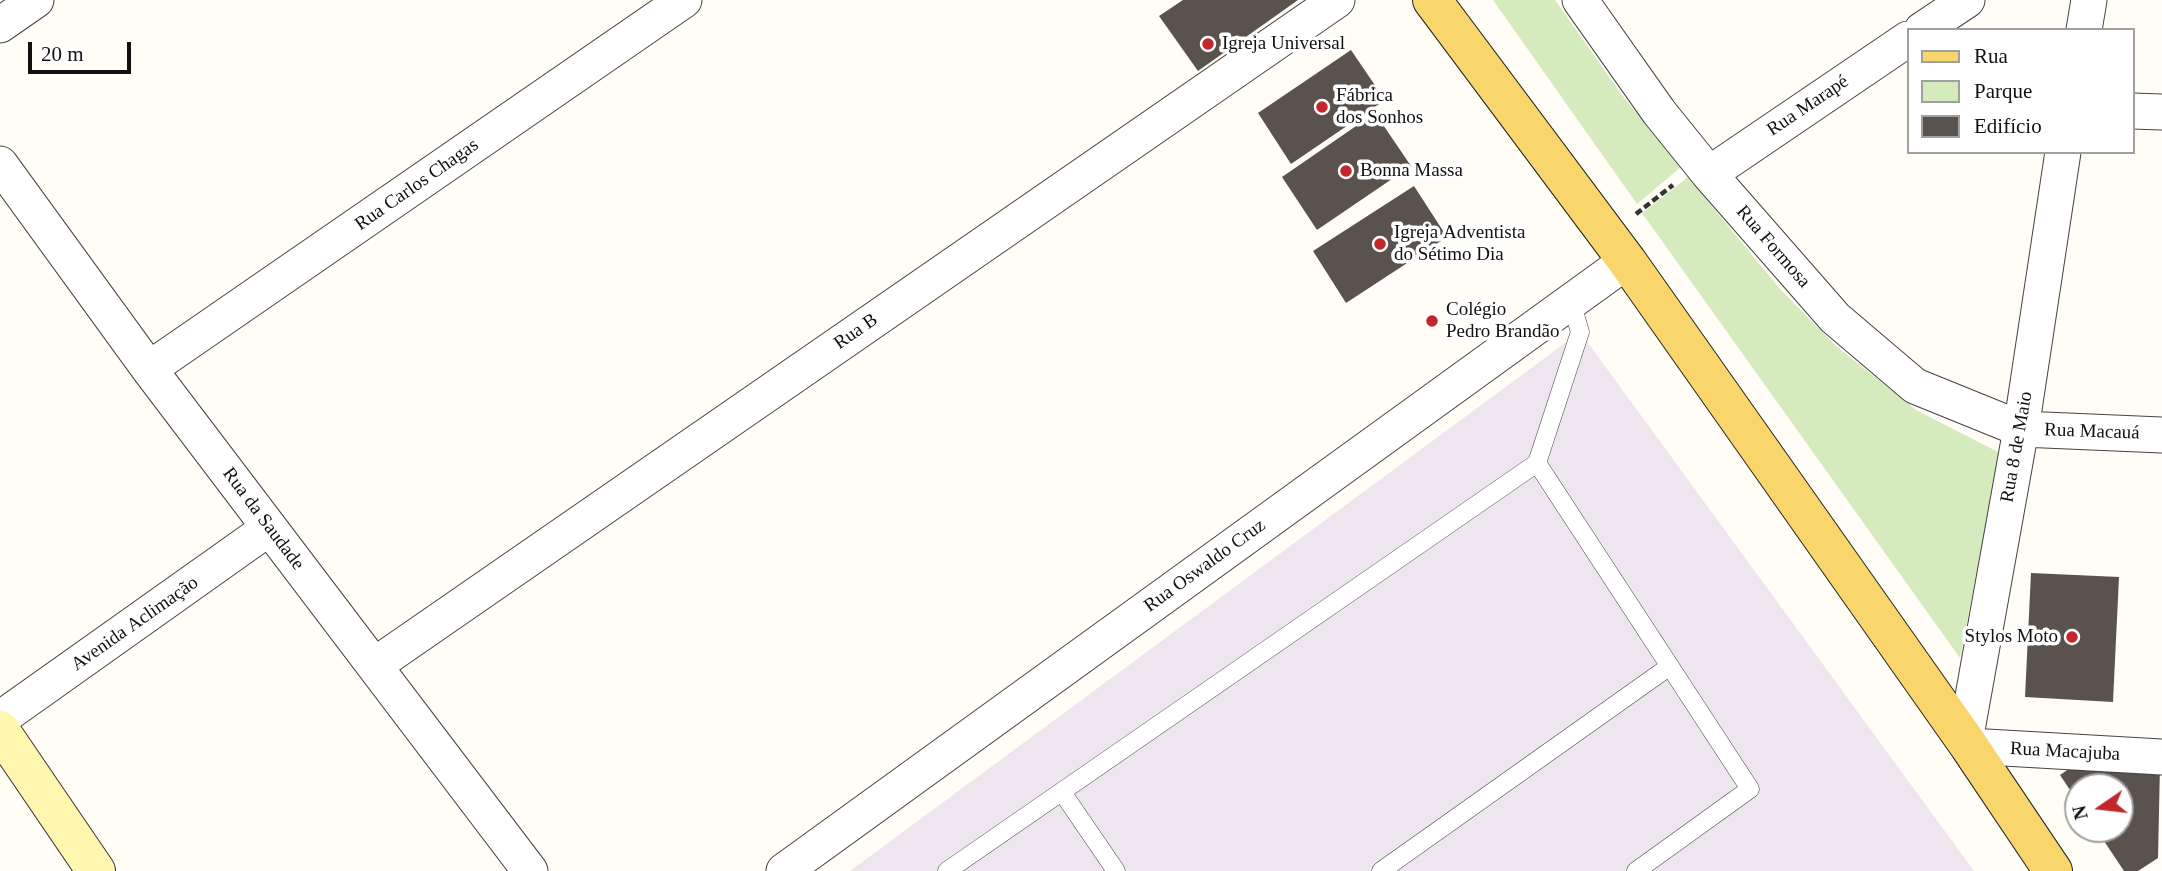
<!DOCTYPE html>
<html>
<head>
<meta charset="utf-8">
<style>
	body { margin:0 }
	#map { position:relative; width:2162px; height:871px; overflow:hidden; background:#fffdf5; font-family:Georgia,serif }
	canvas { display:block }
	.legend { position:absolute; left:1907px; top:28px; width:228px; height:126px; box-sizing:border-box; background:#fff; border:2px solid #a0a0a0; margin:0; padding:9px 12px; list-style:none; font-size:21px; color:#111 }
	.legend li { display:flex; align-items:center; gap:14px; height:35px }
	.legend b { width:35px; border:2px solid #a0a0a0 }
	.north { position:absolute; left:2064px; top:773px; width:70px; height:70px; box-sizing:border-box; background:#fff; border:2px solid #a0a0a0; border-radius:50%; rotate:256deg; font-size:19px; font-weight:700; line-height:28px; text-align:center; color:#111 }
	.north::after { content:''; display:block; margin:auto; width:24px; height:32px; background:#c4262e; clip-path:polygon(50% 0,100% 100%,50% 72%,0 100%) }
	.scale { position:absolute; left:28px; top:42px; width:103px; height:32px; box-sizing:border-box; border:4px solid #111; border-top:0; padding-left:9px; font-size:21px; line-height:24px; white-space:nowrap; color:#111; -webkit-text-stroke:5px #fff; paint-order:stroke }
</style>
</head>
<body>
<div id="map">
<canvas width="2162" height="871"></canvas>
<ul class="legend">
<li><b style="height:9px;background:#f9d66b"></b>Rua</li>
<li><b style="height:19px;background:#d5ebbd"></b>Parque</li>
<li><b style="height:19px;background:#5a524d"></b>Edifício</li>
</ul>
<div class="north">N</div>
<div class="scale">20 m</div>
</div>
<script>
const ctx = document.querySelector('canvas').getContext('2d');
ctx.lineJoin = 'round';
function paint(path, color) {
  ctx.fillStyle = color;
  ctx.fill(path, 'evenodd');
}
function toPath(rows) {
  const path = new Path2D();
  for (const r of rows) {
    path.moveTo(r[0], r[1]);
    for (let i = 2; i < r.length; i += 2) path.lineTo(r[i], r[i + 1]);
  }
  return path;
}
function strokePath(path, color, width, dash) {
  ctx.strokeStyle = color;
  ctx.lineWidth = width;
  ctx.lineCap = dash ? 'butt' : 'round';
  ctx.setLineDash(dash || []);
  ctx.stroke(path);
}
function drawText(font, color, halo, rows, align = 'center') {
  ctx.font = font + ' Georgia,serif';
  ctx.lineWidth = 7;
  ctx.setLineDash([]);
  ctx.textBaseline = 'middle';
  ctx.strokeStyle = halo;
  ctx.fillStyle = color;
  for (const [text, x, y, turn = 0] of rows) {
    ctx.save();
    ctx.translate(x, y);
    ctx.rotate((+turn || 0) * Math.PI / 180);
    ctx.textAlign = isNaN(turn) ? turn : align;
    if (halo) ctx.strokeText(text, 0, 0);
    ctx.fillText(text, 0, 0);
    ctx.restore();
  }
}
paint(toPath([
	[1580,332,1974,871,850,871]
]), '#eee6ef');
paint(toPath([
	[1493,0,1555,0,1622,95,1681,167,1637,204],
	[1688,177,1781,290,1835,345,1916,410,2000,453,1960,658,1642,213]
]), '#d5ebbd');
paint(toPath([
	[1183,0,1298,0,1198,71,1159,16],
	[1351,50,1385,100,1291,164,1258,113],
	[1375,113,1411,166,1317,230,1282,177],
	[1414,186,1447,237,1346,303,1313,251],
	[2031,573,2119,577,2113,702,2025,697],
	[2079,762,2160,765,2158,858,2138,871,2124,871,2096,829,2120,829,2120,787,2078,787,2078,802,2060,775]
]), '#5a524d');
const service = toPath([
	[1571,301,1580,332,1537,463,1750,789,1636,871],
	[1062,792,1116,871],
	[947,871,1537,463],
	[1381,871,1670,666]
]);
const minor = toPath([
	[1580,0,1659,112,1709,174,1835,318,1915,386,2021,429,2162,435],
	[0,25,36,0],
	[1922,30,1967,0],
	[2084,30,2089,0],
	[2132,111,2162,112],
	[0,164,149,369,530,871],
	[1709,174,1908,39],
	[149,369,684,0],
	[375,665,1337,0],
	[0,719,269,528],
	[1965,741,2021,429,2063,152],
	[1969,746,2162,757],
	[784,871,1627,261]
]);
const secondary = toPath([
	[0,730,96,871]
]);
const primary = toPath([
	[1432,0,1627,261,1969,746,2053,871]
]);
strokePath(service, '#444', 19);
strokePath(minor, '#444', 37);
strokePath(secondary, '#333', 40);
strokePath(primary, '#222', 40);
strokePath(toPath([
	[1636,214,1673,185]
]), '#333', 4.5, [7, 3.5]);
strokePath(service, '#fff', 18);
strokePath(minor, '#fff', 35);
strokePath(secondary, '#fff6b0', 38);
strokePath(primary, '#f9d66b', 38);
for (const [x, y, r, color] of [
	[1208,44,7,"#c4262e"],
	[1322,107,7,"#c4262e"],
	[1346,171,7,"#c4262e"],
	[1380,244,7,"#c4262e"],
	[1432,321,7,"#c4262e"],
	[2072,637,7,"#c4262e"]
]) {
  const dot = new Path2D();
  dot.arc(x, y, r, 0, 2 * Math.PI);
  ctx.fillStyle = color;
  ctx.fill(dot);
  strokePath(dot, '#fff', 2.5);
}
drawText('19px', '#111', '#fff', [
	["Igreja Universal",1222,44],
	["Fábrica",1336,96],
	["dos Sonhos",1336,118],
	["Bonna Massa",1360,171],
	["Igreja Adventista",1394,233],
	["do Sétimo Dia",1394,255],
	["Colégio",1446,310],
	["Pedro Brandão",1446,332],
	["Stylos Moto",2058,637,"right"]
], 'left');
drawText('19px', '#111', '#fff', [
	["Rua Marapé",1808,106,-34],
	["Rua Carlos Chagas",417,185,-35],
	["Rua Formosa",1773,247,49],
	["Rua B",856,332,-35],
	["Rua Macauá",2092,432,2],
	["Rua 8 de Maio",2017,447,-80],
	["Rua da Saudade",263,519,53],
	["Rua Oswaldo Cruz",1205,566,-36],
	["Avenida Aclimação",135,624,-35],
	["Rua Macajuba",2065,752,3]
]);
</script>
</body>
</html>
